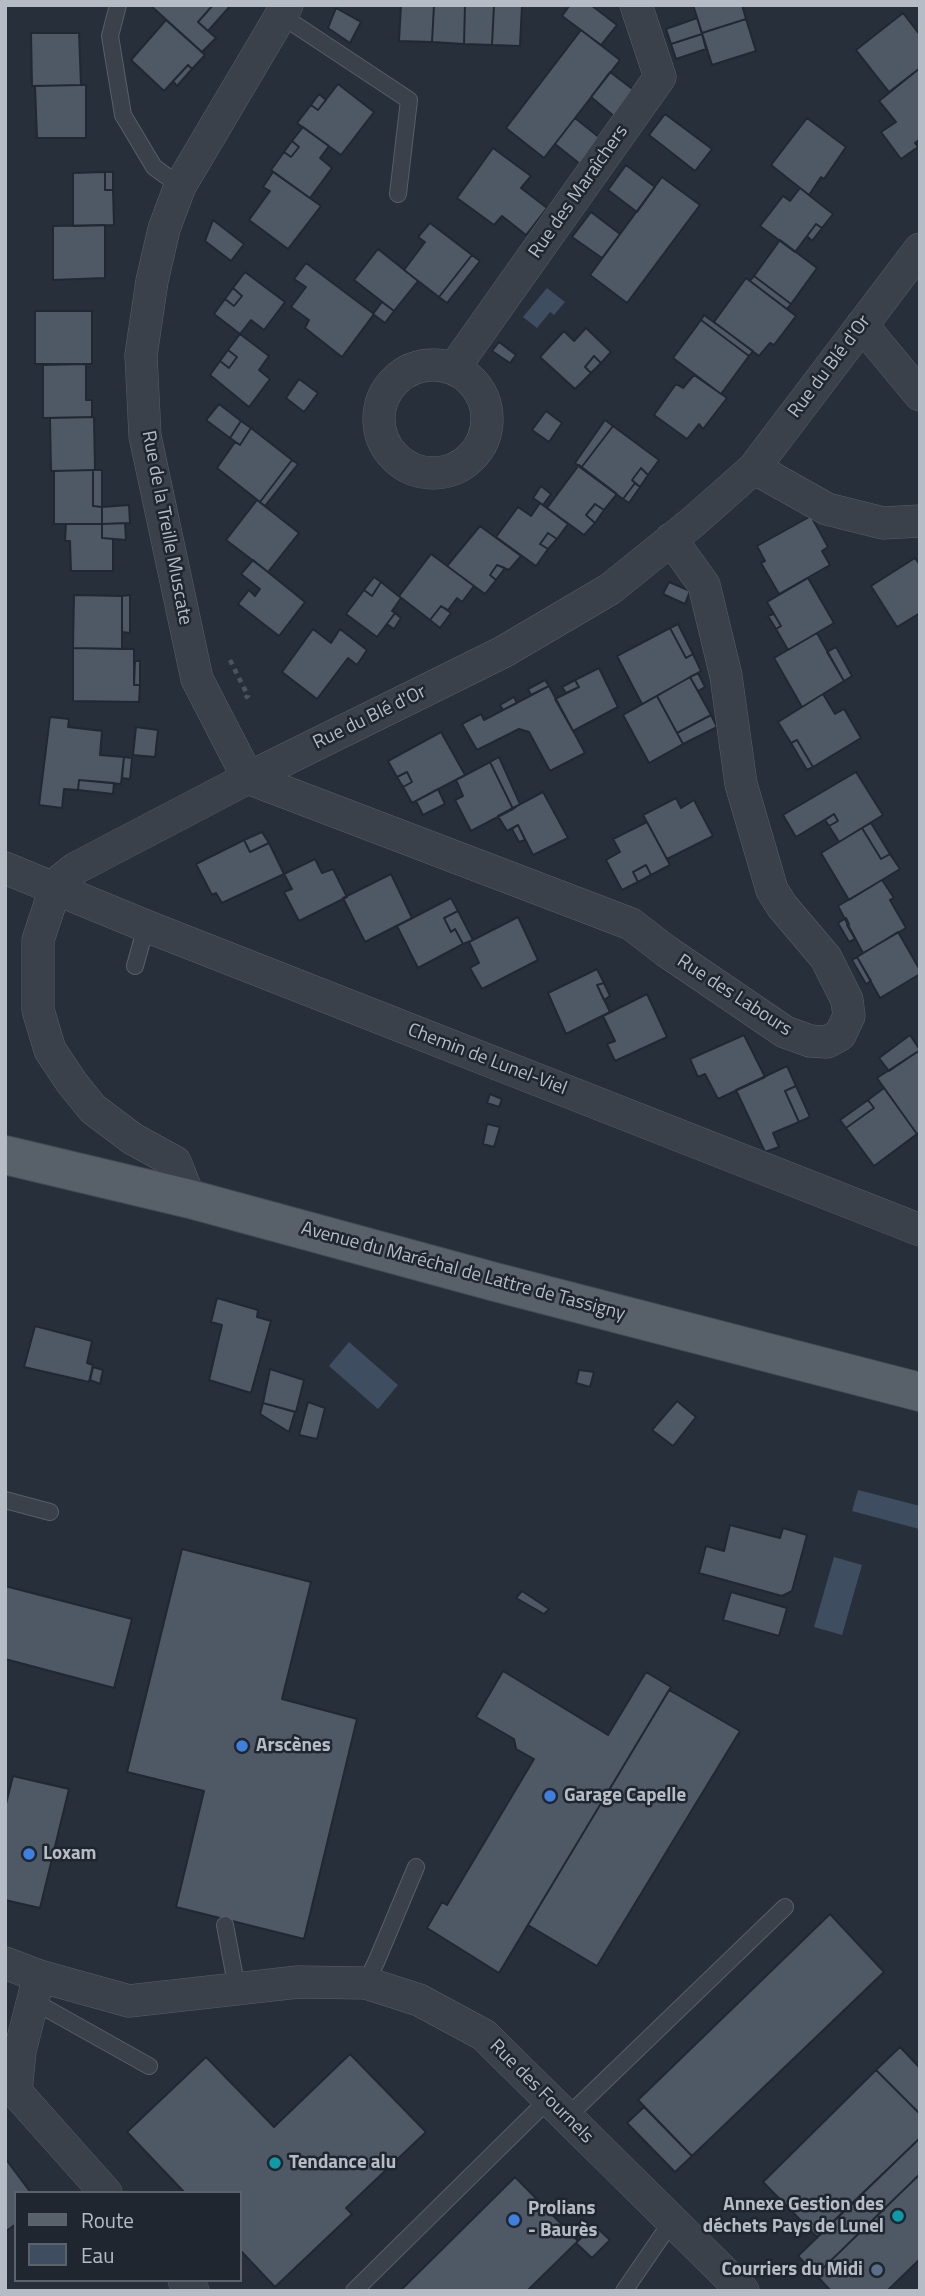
<!DOCTYPE html>
<html>
<head>
<meta charset="utf-8">
<style>
	body { margin:0 }
	#map { position:relative; width:925px; height:2296px; overflow:hidden; background:#262f3a; font-family:"Titillium Web",sans-serif }
	canvas { display:block }
	.frame { position:absolute; inset:0; border:7px solid #b5bcc6; pointer-events:none }
	.legend { position:absolute; left:14px; top:2191px; width:228px; height:91px; box-sizing:border-box; background:#1f262f; border:2px solid #5b626b; margin:0; padding:9px 12px; list-style:none; font-size:21px; color:#b5bcc6 }
	.legend li { display:flex; align-items:center; gap:14px; height:35px }
	.legend b { width:35px; border:2px solid #5b626b }
</style>
</head>
<body>
<div id="map">
<canvas width="925" height="2296"></canvas>
<div class="frame"></div>
<ul class="legend">
<li><b style="height:9px;background:#58606a"></b>Route</li>
<li><b style="height:19px;background:#3e4d60"></b>Eau</li>
</ul>
</div>
<script>
const ctx = document.querySelector('canvas').getContext('2d');
ctx.lineJoin = 'round';
function paint(path, color) {
  ctx.fillStyle = color;
  ctx.fill(path, 'evenodd');
}
function toPath(rows) {
  const path = new Path2D();
  for (const r of rows) {
    if (r.length === 3) {
      path.moveTo(r[0] + r[2], r[1]);
      path.arc(r[0], r[1], r[2], 0, 2 * Math.PI);
      continue;
    }
    path.moveTo(r[0], r[1]);
    for (let i = 2; i < r.length; i += 2) path.lineTo(r[i], r[i + 1]);
  }
  return path;
}
function strokePath(path, color, width, dash) {
  ctx.strokeStyle = color;
  ctx.lineWidth = width;
  ctx.lineCap = dash ? 'butt' : 'round';
  ctx.setLineDash(dash || []);
  ctx.stroke(path);
}
function drawText(font, color, halo, rows, align = 'center') {
  ctx.font = font + ' "Titillium Web",sans-serif';
  ctx.lineWidth = 5;
  ctx.setLineDash([]);
  ctx.textBaseline = 'middle';
  ctx.strokeStyle = halo;
  ctx.fillStyle = color;
  for (const [text, x, y, turn = 0] of rows) {
    ctx.save();
    ctx.translate(x, y);
    ctx.rotate((+turn || 0) * Math.PI / 180);
    ctx.textAlign = isNaN(turn) ? turn : align;
    if (halo) ctx.strokeText(text, 0, 0);
    ctx.fillText(text, 0, 0);
    ctx.restore();
  }
}
paint(toPath([
	[547,288,565,302,554,315,550,312,537,328,523,317],
	[349,1342,398,1385,378,1409,329,1366],
	[858,1490,920,1506,919,1529,852,1511],
	[834,1557,862,1565,842,1635,814,1627]
]), '#3e4d60');
const building = toPath([
	[150,5,213,5,198,22,216,38,202,52,150,5],
	[213,5,231,5,208,31,198,22,213,5],
	[401,5,434,5,432,42,399,41,401,5],
	[434,5,465,5,464,44,432,42,434,5],
	[465,5,494,5,492,45,464,44,465,5],
	[494,5,522,5,520,46,492,45,494,5],
	[570,5,591,5,617,25,601,45,562,16,570,5],
	[693,5,742,5,746,19,702,33,693,5],
	[336,8,361,22,350,43,328,28,336,8],
	[903,13,920,35,920,68,889,92,856,50,903,13],
	[697,18,702,34,671,44,666,29,697,18],
	[746,19,756,51,712,65,702,33,746,19],
	[166,20,205,55,192,69,188,65,164,91,131,60,166,20],
	[581,30,620,60,544,158,506,128,581,30],
	[31,33,79,33,81,85,32,86,31,33],
	[702,34,706,49,676,59,671,44,702,34],
	[188,65,192,69,177,86,173,81,188,65],
	[920,68,920,139,915,143,918,147,901,159,881,132,896,122,879,101,920,68],
	[610,72,635,91,615,117,591,97,610,72],
	[338,84,374,112,341,155,297,123,311,105,318,110,338,84],
	[81,85,86,85,86,138,37,138,35,86,81,85],
	[319,94,326,100,318,110,311,105,319,94],
	[665,114,712,149,695,171,649,135,665,114],
	[575,118,600,138,580,164,555,144,575,118],
	[807,118,846,147,824,179,821,177,809,195,771,165,807,118],
	[303,127,329,146,320,158,332,168,310,198,271,170,284,152,291,157,299,147,292,141,303,127],
	[292,141,299,147,291,157,284,152,292,141],
	[493,148,531,176,521,188,547,208,526,235,502,216,494,225,457,198,493,148],
	[626,165,655,187,637,212,608,190,626,165],
	[105,172,105,190,113,190,114,225,73,226,73,173,105,172],
	[105,172,113,172,113,190,105,190,105,172],
	[273,172,321,206,288,249,249,220,270,191,263,187,273,172],
	[662,177,700,205,627,303,590,275,662,177],
	[800,188,833,214,822,228,816,224,795,252,760,226,783,196,790,201,800,188],
	[591,212,620,234,602,258,572,237,591,212],
	[213,220,244,244,231,261,205,241,213,220],
	[430,223,472,255,439,297,404,270,425,242,418,237,430,223],
	[816,224,822,228,812,241,807,236,816,224],
	[105,225,105,278,53,280,53,226,105,225],
	[780,240,817,268,791,304,754,276,780,240],
	[378,249,418,281,394,311,354,280,378,249],
	[472,255,480,261,447,303,439,297,472,255],
	[306,263,374,314,342,357,305,328,309,320,291,307,306,287,294,279,306,263],
	[245,272,285,302,264,330,251,320,240,334,214,314,225,299,234,306,242,296,233,288,245,272],
	[754,276,791,304,787,309,750,281,754,276],
	[746,278,796,316,774,345,770,343,759,356,714,322,746,278],
	[233,288,242,296,234,306,225,299,233,288],
	[382,302,394,311,385,323,373,314,382,302],
	[35,311,92,311,92,364,35,364,35,311],
	[704,315,753,351,749,356,701,320,704,315],
	[701,320,749,356,721,394,673,358,701,320],
	[586,328,611,352,601,363,594,356,585,367,591,373,575,389,540,357,564,331,574,341,586,328],
	[240,334,269,356,259,370,270,379,249,407,210,375,220,361,229,368,237,357,228,350,240,334],
	[499,342,516,355,510,363,492,351,499,342],
	[228,350,237,357,229,368,220,361,228,350],
	[594,356,601,363,591,373,585,367,594,356],
	[86,364,86,400,92,400,92,417,43,418,43,365,86,364],
	[694,375,727,398,703,429,699,424,687,439,654,415,676,384,683,388,694,375],
	[299,379,318,393,304,412,286,398,299,379],
	[219,404,241,421,230,438,206,420,219,404],
	[546,411,562,423,549,442,532,430,546,411],
	[94,417,95,470,51,471,50,418,94,417],
	[605,420,613,426,581,468,575,463,605,420],
	[241,421,251,428,240,445,230,438,241,421],
	[613,426,659,460,648,475,641,468,632,480,635,483,623,499,581,468,613,426],
	[251,428,292,460,260,502,217,468,235,442,240,445,251,428],
	[292,460,298,464,265,506,260,502,292,460],
	[579,465,617,494,604,510,595,504,586,515,595,523,584,535,547,508,579,465],
	[641,468,648,475,640,487,632,480,641,468],
	[93,470,93,506,102,507,102,524,54,524,54,471,93,470],
	[93,470,102,470,102,507,93,506,93,470],
	[635,483,640,487,629,503,623,499,635,483],
	[541,486,551,494,543,505,533,498,541,486],
	[257,500,299,533,268,572,226,540,257,500],
	[540,503,568,524,557,539,548,533,540,544,548,549,536,566,496,537,518,507,531,516,540,503],
	[595,504,604,510,595,523,586,515,595,504],
	[129,505,130,523,102,524,102,507,129,505],
	[811,516,828,547,822,551,830,565,779,594,761,563,765,561,757,546,811,516],
	[125,523,126,540,102,538,102,524,125,523],
	[66,524,102,524,102,538,113,539,113,571,71,571,70,541,65,541,66,524],
	[480,526,521,556,509,570,497,565,490,575,496,580,485,594,447,566,480,526],
	[548,533,557,539,548,549,540,544,548,533],
	[431,554,474,586,462,602,457,598,448,610,441,606,430,620,399,596,431,554],
	[915,558,920,565,920,613,897,627,871,586,915,558],
	[253,560,305,602,279,636,238,604,249,590,255,596,260,589,241,574,253,560],
	[497,565,505,568,496,580,490,575,497,565],
	[374,577,381,582,372,596,364,590,374,577],
	[808,578,834,623,788,650,776,629,781,626,767,602,808,578],
	[381,582,401,598,392,611,395,613,377,637,346,614,364,590,372,596,381,582],
	[669,582,690,591,685,604,663,594,669,582],
	[74,595,122,596,122,649,73,648,74,595],
	[130,595,130,633,122,632,122,596,130,595],
	[441,606,451,613,440,628,430,620,441,606],
	[395,613,401,618,394,629,387,624,395,613],
	[774,614,781,626,776,629,768,616,774,614],
	[678,624,693,654,686,658,670,628,678,624],
	[670,628,686,658,693,654,701,671,642,704,617,656,670,628],
	[313,629,331,643,340,629,367,650,357,665,348,658,317,699,282,672,313,629],
	[817,633,844,681,802,707,774,658,817,633],
	[836,647,852,676,844,681,827,652,836,647],
	[73,648,134,649,134,685,140,685,139,702,73,701,73,648],
	[135,661,140,661,140,685,134,685,135,661],
	[599,668,618,707,573,731,555,699,579,687,575,680,599,668],
	[698,673,705,687,698,691,690,677,698,673],
	[690,677,711,715,677,733,657,696,690,677],
	[545,680,549,686,531,695,528,689,545,680],
	[575,680,579,687,566,693,562,687,575,680],
	[549,686,585,753,550,771,529,732,519,729,477,750,462,724,481,714,484,720,549,686],
	[823,694,835,714,844,709,861,738,813,767,797,740,791,743,778,722,823,694],
	[657,696,683,744,649,763,623,715,657,696],
	[514,697,517,703,503,710,500,705,514,697],
	[711,715,717,727,683,744,677,733,711,715],
	[50,717,69,719,68,727,102,731,100,755,124,757,121,784,79,780,78,790,64,789,62,808,39,805,50,717],
	[136,727,158,730,155,757,133,755,136,727],
	[441,732,465,775,412,803,403,787,412,782,407,772,397,777,388,761,441,732],
	[797,740,813,767,807,770,791,743,797,740],
	[124,757,132,758,130,779,122,778,124,757],
	[499,757,520,804,513,809,490,762,499,757],
	[490,762,513,809,471,831,455,800,463,796,456,780,490,762],
	[407,772,412,782,403,787,397,777,407,772],
	[856,772,883,815,839,842,829,826,838,821,834,814,796,837,783,815,856,772],
	[79,780,114,783,113,794,78,790,79,780],
	[438,789,445,804,423,815,416,801,438,789],
	[543,792,568,838,533,855,518,825,507,831,498,816,543,792],
	[676,798,681,808,694,800,713,836,667,859,643,815,676,798],
	[834,814,838,821,829,826,825,820,834,814],
	[647,822,670,865,651,875,646,865,633,872,638,882,622,890,606,860,620,852,613,839,647,822],
	[871,823,890,854,881,859,862,828,871,823],
	[518,825,525,840,519,842,512,829,518,825],
	[862,828,881,859,890,854,900,869,849,900,821,853,862,828],
	[262,832,269,843,250,852,244,840,262,832],
	[244,840,250,852,269,843,284,874,222,903,216,893,212,895,196,864,244,840],
	[315,859,322,873,333,869,347,897,299,921,284,892,292,889,284,874,315,859],
	[646,865,651,875,638,882,633,872,646,865],
	[391,874,412,918,365,942,343,898,391,874],
	[882,880,894,898,890,900,906,928,863,953,838,906,882,880],
	[451,898,458,911,444,918,451,932,455,929,463,944,418,968,397,926,451,898],
	[458,911,473,940,463,944,455,929,451,932,444,918,458,911],
	[518,917,538,960,482,989,470,968,479,963,469,942,518,917],
	[846,918,849,924,847,925,855,939,849,942,838,923,846,918],
	[898,932,920,970,920,974,880,998,857,957,898,932],
	[857,957,871,981,866,984,852,960,857,957],
	[597,969,604,983,597,985,610,1012,566,1034,548,993,597,969],
	[604,983,610,996,604,1000,597,985,604,983],
	[647,994,667,1037,615,1061,607,1044,615,1041,603,1016,647,994],
	[744,1035,765,1077,718,1099,705,1074,698,1077,690,1059,744,1035],
	[910,1035,920,1050,889,1071,879,1058,910,1035],
	[920,1050,920,1132,917,1134,877,1078,920,1050],
	[787,1066,796,1086,785,1091,799,1122,773,1133,779,1147,765,1152,736,1090,787,1066],
	[796,1086,810,1117,799,1122,785,1091,796,1086],
	[884,1088,917,1134,874,1166,846,1128,874,1108,868,1100,884,1088],
	[490,1094,502,1099,499,1107,487,1103,490,1094],
	[868,1100,874,1108,846,1128,840,1120,868,1100],
	[487,1124,500,1127,494,1147,483,1144,487,1124],
	[217,1298,258,1310,257,1317,271,1321,251,1393,209,1380,222,1325,211,1322,217,1298],
	[35,1326,92,1341,87,1363,93,1365,89,1382,24,1367,35,1326],
	[93,1367,103,1370,100,1384,90,1380,93,1367],
	[270,1369,304,1380,296,1412,263,1403,270,1369],
	[579,1370,594,1372,590,1387,576,1383,579,1370],
	[677,1401,696,1417,673,1446,652,1430,677,1401],
	[308,1402,325,1408,317,1439,299,1435,308,1402],
	[263,1403,295,1412,289,1432,260,1414,263,1403],
	[730,1525,780,1538,783,1528,807,1535,792,1591,782,1596,699,1573,706,1546,724,1551,730,1525],
	[182,1549,311,1582,282,1699,357,1719,304,1939,176,1907,204,1791,127,1772,182,1549],
	[5,1586,132,1619,114,1688,5,1659,5,1586],
	[522,1591,549,1609,544,1614,516,1598,522,1591],
	[731,1592,787,1608,779,1636,723,1620,731,1592],
	[503,1671,608,1735,646,1672,671,1687,499,1973,427,1928,442,1902,447,1905,534,1759,516,1749,514,1739,476,1717,503,1671],
	[669,1690,740,1731,597,1966,528,1925,669,1690],
	[13,1776,69,1789,40,1908,5,1900,5,1808,13,1776],
	[830,1914,884,1972,692,2156,638,2100,830,1914],
	[900,2047,920,2068,920,2114,876,2070,900,2047],
	[350,2054,426,2132,346,2208,352,2214,275,2287,240,2250,240,2193,185,2193,127,2132,206,2057,274,2127,350,2054],
	[876,2070,920,2114,920,2138,817,2237,763,2182,876,2070],
	[644,2107,692,2156,675,2172,627,2123,644,2107],
	[920,2138,920,2174,816,2275,798,2256,920,2138],
	[5,2158,31,2193,16,2193,16,2224,5,2232,5,2158],
	[920,2174,920,2259,887,2291,831,2291,816,2275,920,2174],
	[515,2177,578,2241,576,2243,527,2291,400,2291,515,2177],
	[594,2225,610,2240,592,2258,576,2243,594,2225]
]);
paint(building, '#4f5965');
strokePath(building, '#212831', 2);
const service = toPath([
	[118,5,110,36,123,115,154,167,180,186],
	[282,16,409,100,398,194],
	[135,966,146,926],
	[5,1500,50,1512],
	[225,1925,237,1989],
	[366,1983,377,1960,416,1867],
	[33,2001,149,2066],
	[567,2117,785,1907],
	[354,2291,549,2099],
	[624,2291,672,2221]
]);
const minor = toPath([
	[287,5,180,186,164,229,152,281,141,355,145,436,197,679,248,778,631,924,666,951,785,1032,810,1041,827,1042,840,1035,849,1016,847,1000,826,958,782,906,772,890,741,784,726,676,704,585,671,539],
	[862,325,920,395],
	[433,419,54],
	[454,368,660,77,636,5],
	[754,468,827,509,883,523,920,521],
	[5,868,146,926,920,1230],
	[190,1199,175,1162,133,1139,93,1109,72,1083,50,1050,38,1010,38,940,55,889,61,880,76,868,248,778,503,652,610,589,693,522,754,468,920,249],
	[5,1963,39,1976,129,2001,298,1982,366,1983,419,2000,484,2035,743,2291],
	[39,1976,20,2051,16,2092,106,2193],
	[184,2280,193,2291]
]);
const primary = toPath([
	[5,1155,190,1199,495,1282,920,1392]
]);
strokePath(service, '#585f68', 18);
strokePath(minor, '#585f68', 33);
strokePath(primary, '#434a53', 40);
strokePath(toPath([
	[230,660,248,696,245,698]
]), '#48585a', 4.5, [5, 5]);
strokePath(service, '#3a414a', 16);
strokePath(minor, '#3a414a', 32);
strokePath(primary, '#58606a', 38);
for (const [x, y, r, color] of [
	[242,1746,7,"#3f7fe0"],
	[550,1796,7,"#3f7fe0"],
	[29,1854,7,"#3f7fe0"],
	[275,2163,7,"#0f9aa8"],
	[898,2216,7,"#0f9aa8"],
	[514,2220,7,"#3f7fe0"],
	[877,2270,7,"#5c6f8a"]
]) {
  const dot = new Path2D();
  dot.arc(x, y, r, 0, 2 * Math.PI);
  ctx.fillStyle = color;
  ctx.fill(dot);
  strokePath(dot, '#1f262f', 2.5);
}
drawText('19px', '#b5bcc6', '#1f262f', [
	["Rue des Maraîchers",579,192,-55],
	["Rue du Blé d'Or",830,367,-53],
	["Rue de la Treille Muscate",166,528,79],
	["Rue du Blé d'Or",370,718,-26],
	["Rue des Labours",734,996,33],
	["Chemin de Lunel-Viel",487,1060,21],
	["Avenue du Maréchal de Lattre de Tassigny",463,1272,15],
	["Rue des Fournels",541,2092,45]
]);
drawText('bold 19px', '#b5bcc6', '#1f262f', [
	["Arscènes",256,1746],
	["Garage Capelle",564,1796],
	["Loxam",43,1854],
	["Tendance alu",289,2163],
	["Annexe Gestion des",884,2205,"right"],
	["déchets Pays de Lunel",884,2227,"right"],
	["Prolians",528,2209],
	["- Baurès",528,2231],
	["Courriers du Midi",863,2270,"right"]
], 'left');
</script>
</body>
</html>
